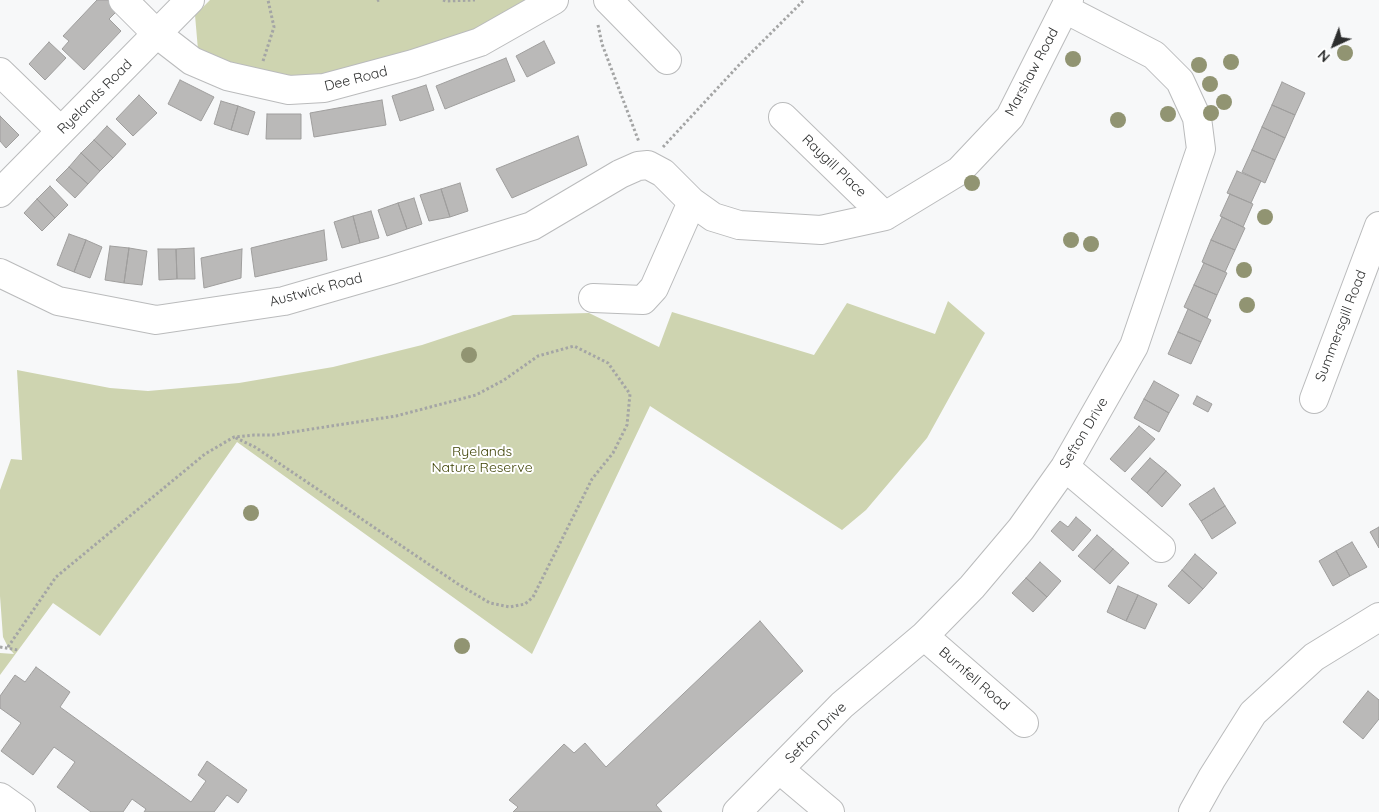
<!DOCTYPE html>
<html>
<head>
<meta charset="utf-8">
<style>
	body { margin:0 }
	#map { position:relative; width:1379px; height:812px; overflow:hidden; background:#f7f8f9; font-family:Quicksand,sans-serif }
	canvas { display:block }
	.north { position:absolute; left:1309px; top:20px; width:50px; height:50px; -webkit-text-stroke:4px #fff; paint-order:stroke; rotate:223deg; font-size:14px; font-weight:700; line-height:20px; text-align:center; color:#2d2e2e }
	.north::after { content:''; display:block; margin:auto; width:18px; height:22px; background:#2d2e2e; clip-path:polygon(50% 0,100% 100%,50% 72%,0 100%) }
</style>
</head>
<body>
<div id="map">
<canvas width="1379" height="812"></canvas>
<div class="north">N</div>
</div>
<script>
const ctx = document.querySelector('canvas').getContext('2d');
ctx.lineJoin = 'round';
function paint(path, color) {
  ctx.fillStyle = color;
  ctx.fill(path, 'evenodd');
}
function toPath(rows) {
  const path = new Path2D();
  for (const r of rows) {
    path.moveTo(r[0], r[1]);
    for (let i = 2; i < r.length; i += 2) path.lineTo(r[i], r[i + 1]);
  }
  return path;
}
function strokePath(path, color, width, dash) {
  ctx.strokeStyle = color;
  ctx.lineWidth = width;
  ctx.lineCap = dash ? 'butt' : 'round';
  ctx.setLineDash(dash || []);
  ctx.stroke(path);
}
function drawText(font, color, halo, rows, align = 'center') {
  ctx.font = font + ' Quicksand,sans-serif';
  ctx.lineWidth = 4;
  ctx.setLineDash([]);
  ctx.textBaseline = 'middle';
  ctx.strokeStyle = halo;
  ctx.fillStyle = color;
  for (const [text, x, y, turn = 0] of rows) {
    ctx.save();
    ctx.translate(x, y);
    ctx.rotate((+turn || 0) * Math.PI / 180);
    ctx.textAlign = isNaN(turn) ? turn : align;
    if (halo) ctx.strokeText(text, 0, 0);
    ctx.fillText(text, 0, 0);
    ctx.restore();
  }
}
paint(toPath([
	[210,0,533,0,465,36,310,78,281,79,235,67,198,50,195,15],
	[948,301,985,333,927,438,866,510,842,530,650,406,532,654,237,442,100,636,53,603,0,675,0,653,14,654,8,647,3,637,0,596,0,490,11,459,22,460,17,370,110,388,148,391,239,383,333,367,422,345,513,315,589,313,659,347,672,312,814,355,847,303,935,334]
]), '#ced4b0');
const building = toPath([
	[97,0,112,0,120,8,109,19,121,31,84,70,62,49,69,41,63,36,97,0],
	[544,41,555,63,527,77,516,56,544,41],
	[49,42,66,58,45,80,29,64,49,42],
	[506,58,515,81,445,109,436,86,506,58],
	[180,80,214,97,201,121,168,104,180,80],
	[1282,82,1305,93,1295,115,1272,105,1282,82],
	[426,85,434,110,400,121,392,96,426,85],
	[139,95,157,113,133,136,116,119,139,95],
	[382,100,386,125,314,137,310,113,382,100],
	[221,101,238,106,231,130,214,124,221,101],
	[1272,105,1295,115,1285,138,1262,127,1272,105],
	[238,106,255,112,248,135,231,130,238,106],
	[267,114,301,114,301,139,266,139,267,114],
	[0,116,19,135,6,148,0,141,0,116],
	[107,126,126,144,113,158,94,140,107,126],
	[1262,127,1285,138,1275,160,1252,150,1262,127],
	[578,136,587,165,512,198,496,169,578,136],
	[94,140,113,158,100,171,81,153,94,140],
	[1252,150,1275,160,1265,183,1242,172,1252,150],
	[81,153,100,171,88,184,69,167,81,153],
	[69,167,88,184,75,198,56,180,69,167],
	[1237,171,1261,181,1251,203,1227,193,1237,171],
	[460,183,468,211,450,217,441,189,460,183],
	[50,186,68,205,55,218,37,199,50,186],
	[441,189,450,217,429,221,420,195,441,189],
	[1230,194,1253,204,1243,227,1220,216,1230,194],
	[414,198,422,224,407,229,398,203,414,198],
	[37,199,55,218,42,231,24,213,37,199],
	[398,203,407,229,387,236,378,210,398,203],
	[371,211,379,238,360,243,353,216,371,211],
	[353,216,360,243,342,248,334,222,353,216],
	[1222,217,1245,228,1235,250,1211,240,1222,217],
	[324,230,327,260,255,277,251,248,324,230],
	[69,234,86,240,74,272,57,265,69,234],
	[86,240,102,247,90,278,74,272,86,240],
	[1211,240,1235,250,1225,272,1202,262,1211,240],
	[110,246,129,248,124,283,105,280,110,246],
	[129,248,147,251,142,285,124,283,129,248],
	[194,248,195,279,177,279,176,249,194,248],
	[158,249,176,249,177,279,159,280,158,249],
	[242,249,241,278,204,288,201,258,242,249],
	[1204,263,1227,273,1217,295,1194,285,1204,263],
	[1194,285,1217,295,1207,318,1184,307,1194,285],
	[1188,309,1211,320,1201,342,1178,332,1188,309],
	[1178,332,1201,342,1191,364,1168,354,1178,332],
	[1154,381,1179,395,1169,413,1144,399,1154,381],
	[1197,396,1212,404,1208,412,1193,404,1197,396],
	[1144,399,1169,413,1159,432,1134,418,1144,399],
	[1139,426,1155,439,1125,472,1110,459,1139,426],
	[1150,458,1166,471,1147,493,1131,479,1150,458],
	[1166,471,1181,485,1162,507,1147,493,1166,471],
	[1214,488,1225,506,1201,521,1189,504,1214,488],
	[1225,506,1236,523,1212,539,1201,521,1225,506],
	[1076,517,1091,530,1073,551,1051,531,1060,521,1068,527,1076,517],
	[1379,527,1379,548,1370,532,1379,527],
	[1097,535,1113,549,1094,570,1078,556,1097,535],
	[1352,542,1367,567,1350,576,1336,551,1352,542],
	[1113,549,1129,563,1110,584,1094,570,1113,549],
	[1336,551,1350,576,1333,586,1319,561,1336,551],
	[1195,554,1217,573,1203,589,1182,570,1195,554],
	[1040,562,1061,581,1047,597,1026,578,1040,562],
	[1182,570,1203,589,1189,604,1168,586,1182,570],
	[1026,578,1047,597,1033,612,1012,593,1026,578],
	[1118,586,1138,595,1126,621,1107,612,1118,586],
	[1138,595,1157,604,1145,629,1126,621,1138,595],
	[760,621,803,671,656,805,662,812,513,812,518,807,509,800,564,744,574,753,585,743,606,767,760,621],
	[36,667,70,692,60,707,191,802,206,781,198,775,207,761,247,790,238,803,227,795,214,812,144,812,146,809,132,799,123,812,91,812,57,787,75,762,54,747,33,775,1,751,21,723,0,708,0,696,15,675,25,682,36,667],
	[1368,691,1379,700,1379,719,1363,739,1343,722,1368,691]
]);
paint(building, '#bab9b8');
strokePath(building, '#9f9e9d', 1);
const minor = toPath([
	[123,0,157,34,192,61,227,76,289,90,324,88,413,64,480,42,554,0],
	[608,0,667,60],
	[0,72,61,131],
	[783,117,885,216],
	[0,193,190,0],
	[0,273,58,301,156,320,284,301,391,270,532,226,620,174,638,166,648,165,663,173,692,202,713,217,739,225,821,230,885,216,959,171,1010,117,1069,0],
	[593,298,643,300,654,288,692,202],
	[1314,399,1379,226],
	[1065,467,1161,548],
	[924,636,1024,723],
	[779,769,830,812],
	[0,797,21,812],
	[737,812,842,705,924,636,972,587,1021,529,1065,467,1134,346,1201,149,1197,118,1180,81,1154,55,1065,9],
	[1193,812,1212,778,1253,713,1314,657,1379,617]
]);
strokePath(minor, '#babbbc', 30);
strokePath(toPath([
	[443,0,446,1,475,0],
	[377,1,379,0],
	[598,25,602,44,639,142],
	[263,61,274,27,268,0],
	[663,147,739,65,804,0],
	[0,647,18,650],
	[8,647,56,577,205,454,234,437,254,435,273,435,396,416,476,395,504,380,538,356,574,346,608,363,630,394,627,425,613,453,592,479,533,597,525,604,510,607,490,603,458,584,255,447,234,437]
]), '#a4a5a5', 3, [2.5, 2.5]);
strokePath(minor, '#fff', 28);
ctx.fillStyle = '#919472';
for (const [x, y] of [
	[1345,53],
	[1073,59],
	[1231,62],
	[1199,65],
	[1210,84],
	[1224,102],
	[1211,113],
	[1168,114],
	[1118,120],
	[972,183],
	[1265,217],
	[1071,240],
	[1091,244],
	[1244,270],
	[1247,305],
	[469,355],
	[251,513],
	[462,646]
]) {
  ctx.beginPath();
  ctx.arc(x, y, 8, 0, 2 * Math.PI);
  ctx.fill();
}
drawText('14px', '#2d2e2e', '#fff', [
	["Marshaw Road",1032,72,-62],
	["Dee Road",356,79,-14],
	["Ryelands Road",95,97,-45],
	["Raygill Place",834,166,44],
	["Austwick Road",316,290,-15],
	["Summersgill Road",1341,326,-69],
	["Sefton Drive",1084,433,-59],
	["Burnfell Road",974,679,41],
	["Sefton Drive",816,733,-45]
]);
drawText('14px', '#3d4203', '#fff', [
	["Ryelands",482,452],
	["Nature Reserve",482,468]
]);
</script>
</body>
</html>
